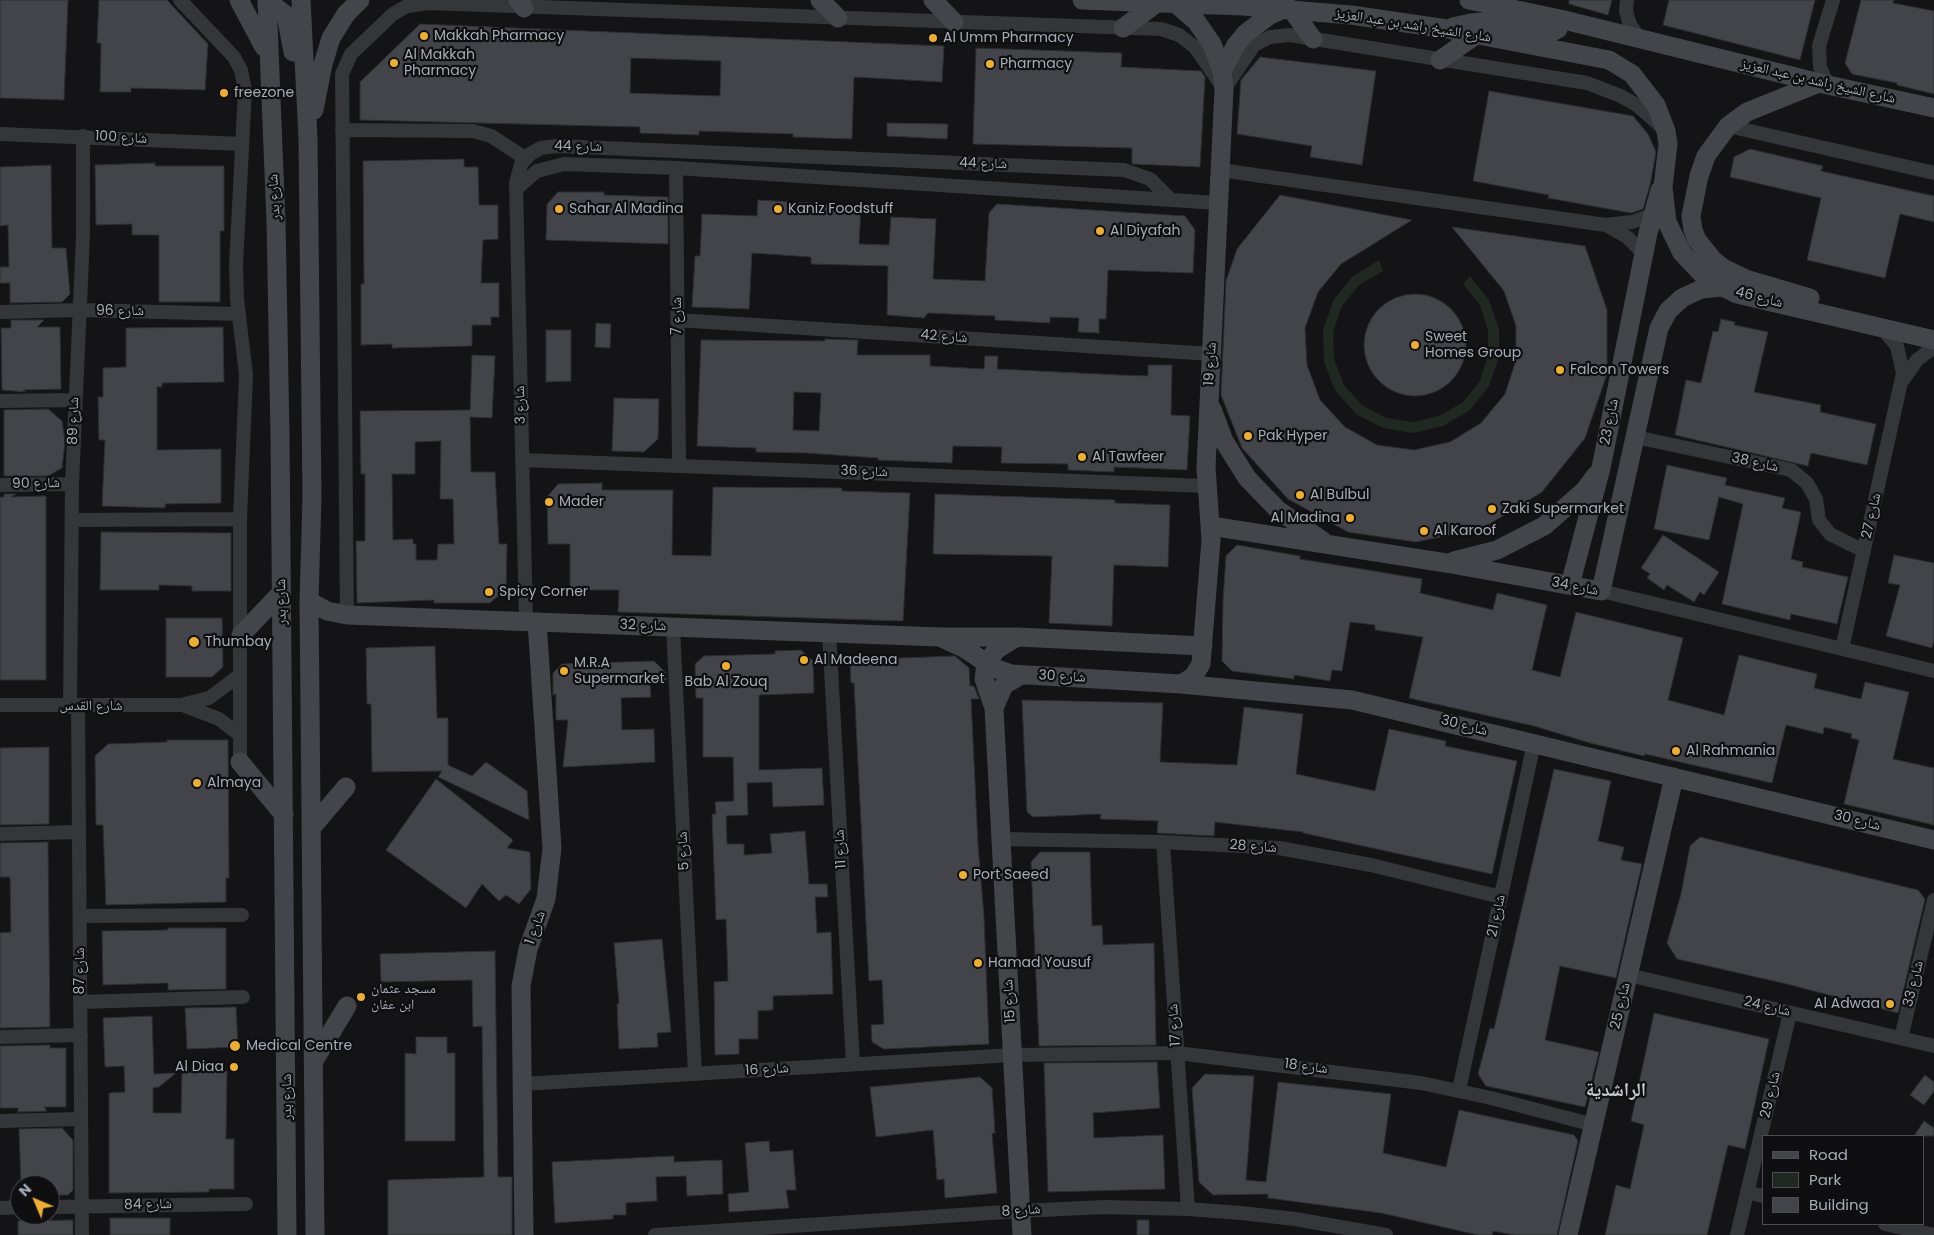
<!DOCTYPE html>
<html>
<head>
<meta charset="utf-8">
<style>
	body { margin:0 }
	#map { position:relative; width:1934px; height:1235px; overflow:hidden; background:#141416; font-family:Poppins,sans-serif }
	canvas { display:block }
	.legend { position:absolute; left:1762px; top:1135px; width:162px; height:90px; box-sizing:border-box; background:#0f0f11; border:1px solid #4b4d53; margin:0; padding:6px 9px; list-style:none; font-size:15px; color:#a6abb5 }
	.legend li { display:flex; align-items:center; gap:10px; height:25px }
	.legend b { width:25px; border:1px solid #4b4d53 }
	.north { position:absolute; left:10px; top:1175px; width:50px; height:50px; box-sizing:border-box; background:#0f0f11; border:1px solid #4b4d53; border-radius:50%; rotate:315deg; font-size:14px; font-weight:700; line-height:20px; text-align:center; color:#a6abb5 }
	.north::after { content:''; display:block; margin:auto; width:18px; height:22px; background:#ebaf37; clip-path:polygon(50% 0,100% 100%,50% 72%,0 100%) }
</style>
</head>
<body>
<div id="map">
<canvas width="1934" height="1235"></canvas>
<ul class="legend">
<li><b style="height:6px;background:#43454a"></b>Road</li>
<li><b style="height:14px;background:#202821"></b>Park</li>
<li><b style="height:14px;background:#434449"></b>Building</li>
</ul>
<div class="north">N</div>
</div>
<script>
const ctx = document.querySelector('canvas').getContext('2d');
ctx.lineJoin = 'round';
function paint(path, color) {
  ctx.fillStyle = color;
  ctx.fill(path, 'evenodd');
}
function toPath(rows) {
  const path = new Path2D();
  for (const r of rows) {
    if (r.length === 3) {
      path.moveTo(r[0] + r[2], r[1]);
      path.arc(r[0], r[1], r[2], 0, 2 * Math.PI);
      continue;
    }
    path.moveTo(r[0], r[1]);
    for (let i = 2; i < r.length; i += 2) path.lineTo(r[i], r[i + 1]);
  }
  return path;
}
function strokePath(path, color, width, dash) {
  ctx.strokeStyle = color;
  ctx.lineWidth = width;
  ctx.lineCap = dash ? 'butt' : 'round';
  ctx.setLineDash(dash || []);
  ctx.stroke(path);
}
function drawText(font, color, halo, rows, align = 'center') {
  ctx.font = font + ' Poppins,"Noto Naskh Arabic",sans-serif';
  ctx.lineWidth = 4.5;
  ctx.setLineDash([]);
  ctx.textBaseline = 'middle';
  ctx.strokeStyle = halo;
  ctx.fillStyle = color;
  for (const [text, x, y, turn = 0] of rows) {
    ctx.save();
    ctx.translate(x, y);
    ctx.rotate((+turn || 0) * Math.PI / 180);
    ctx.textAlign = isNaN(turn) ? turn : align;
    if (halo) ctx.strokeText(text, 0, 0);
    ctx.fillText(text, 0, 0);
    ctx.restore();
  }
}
paint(toPath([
	[1379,260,1383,271,1359,285,1342,306,1333,332,1334,359,1344,385,1362,405,1386,418,1413,422,1439,416,1463,402,1480,381,1488,355,1488,331,1480,305,1463,284,1470,276,1489,300,1499,329,1499,357,1489,386,1470,410,1443,426,1413,433,1383,428,1356,414,1335,390,1324,362,1323,330,1333,301,1352,277]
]), '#202821');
const building = toPath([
	[0,0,68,0,64,100,0,98,0,0],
	[99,0,167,0,208,44,205,90,131,88,131,92,100,92,101,43,97,43,99,0],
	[1569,0,1612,0,1608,15,1569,4,1569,0],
	[1669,0,1815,0,1800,60,1663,25,1669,0],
	[1861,0,1894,0,1893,3,1934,11,1934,94,1897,85,1897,83,1852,74,1845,63,1861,0],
	[420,24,944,46,942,82,854,77,852,139,793,137,793,134,699,131,699,135,640,133,640,127,360,120,360,82,420,24],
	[631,58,721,61,720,96,630,93,631,58],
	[976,48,1122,53,1121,67,1201,71,1205,77,1200,167,1134,164,1132,164,1132,148,973,144,976,48],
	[1260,57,1376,71,1362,165,1310,157,1312,146,1237,134,1241,80,1260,57],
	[1489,91,1633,116,1648,134,1656,152,1650,185,1643,209,1631,213,1548,198,1549,195,1473,181,1489,91],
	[887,123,948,124,947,139,887,136,887,123],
	[1750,149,1823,166,1821,171,1934,196,1934,222,1900,214,1885,278,1807,260,1821,198,1730,177,1734,157,1750,149],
	[464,159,464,167,478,167,479,205,498,205,498,239,483,240,481,283,499,283,499,317,491,317,491,325,472,325,472,346,392,348,392,344,361,345,361,284,364,284,363,161,464,159],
	[155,163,155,166,224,166,224,231,220,231,220,302,159,302,159,235,132,235,132,224,96,225,95,165,155,163],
	[51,165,52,248,66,248,70,294,62,302,10,303,10,283,0,283,0,267,9,267,8,225,0,226,0,167,51,165],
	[558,192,604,192,604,195,668,197,668,244,546,240,547,204,558,192],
	[1280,195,1412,220,1341,264,1318,292,1305,328,1307,365,1320,400,1345,427,1377,445,1414,450,1450,442,1481,423,1505,394,1516,360,1516,326,1504,291,1452,227,1585,246,1607,310,1607,374,1585,438,1542,492,1483,528,1416,542,1348,532,1288,499,1242,448,1221,395,1226,281,1237,249,1280,195],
	[758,200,861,206,859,244,889,245,891,217,936,219,933,279,985,281,989,213,997,204,1185,216,1195,230,1193,273,1108,270,1106,319,1099,319,1099,333,1078,332,1079,318,1050,317,1050,323,995,320,995,316,928,313,924,318,887,315,888,266,811,264,811,257,752,253,749,309,692,307,695,256,700,256,702,214,757,216,758,200],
	[1415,345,51],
	[1721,319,1735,322,1734,325,1768,332,1754,392,1821,405,1820,412,1876,424,1867,465,1811,453,1808,466,1675,435,1686,380,1701,383,1713,331,1718,332,1721,319],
	[11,320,44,320,37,327,60,327,61,389,23,390,26,392,2,390,1,328,11,328,11,320],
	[596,323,611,324,610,348,595,347,596,323],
	[223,327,224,382,162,383,162,387,157,387,157,450,221,449,221,503,165,504,165,508,102,506,105,440,99,440,98,397,103,397,103,368,126,367,126,328,223,327],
	[546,330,571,330,571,381,546,382,546,330],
	[825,339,858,340,857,355,930,355,930,366,984,369,985,356,998,356,997,369,1119,375,1148,376,1148,365,1172,365,1171,415,1190,416,1187,470,1114,467,1114,472,1068,470,1068,464,1001,463,1002,447,953,446,952,463,878,460,878,458,807,453,756,452,756,448,697,446,701,340,825,341,825,339],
	[794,392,821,393,819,431,793,430,794,392],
	[472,355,495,356,492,418,470,417,471,472,495,472,499,544,507,544,506,589,490,603,434,603,434,600,357,603,356,541,365,541,365,474,361,474,360,411,470,410,472,355],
	[441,441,440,499,453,499,454,544,438,544,437,560,416,560,416,544,413,544,413,539,393,540,392,474,415,474,415,442,441,441],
	[614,398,659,399,658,439,644,452,612,451,614,398],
	[48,409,62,421,65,441,62,468,48,476,4,476,4,410,48,409],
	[1667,465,1727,478,1725,485,1785,498,1782,508,1801,512,1791,559,1803,562,1802,567,1848,577,1837,624,1791,614,1790,620,1722,604,1743,504,1719,497,1709,540,1654,529,1667,465],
	[602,483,602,490,673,490,672,555,711,556,713,487,842,488,842,491,910,493,903,621,618,612,619,590,570,590,570,544,548,544,547,497,558,484,602,483],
	[4,494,16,494,11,497,46,496,46,680,0,680,0,497,4,497,4,494],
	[935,494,1115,500,1115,503,1170,505,1168,567,1114,565,1112,626,1049,623,1052,556,933,554,935,494],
	[101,532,231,533,231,591,192,591,192,586,159,585,159,590,100,590,101,532],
	[1663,535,1719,572,1704,595,1700,592,1694,602,1667,585,1664,590,1647,578,1650,574,1641,568,1663,535],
	[1237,545,1300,556,1300,559,1422,579,1420,593,1493,610,1497,593,1547,605,1532,670,1560,677,1576,612,1683,638,1668,700,1724,715,1739,655,1817,674,1814,688,1861,699,1865,682,1909,692,1893,759,1934,768,1934,825,1844,804,1859,740,1851,738,1852,734,1824,727,1823,734,1786,725,1772,783,1645,754,1644,756,1590,743,1534,726,1409,698,1423,637,1375,630,1375,625,1350,622,1342,671,1332,670,1330,681,1294,675,1294,679,1232,671,1222,661,1223,600,1226,556,1237,545],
	[1894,555,1934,563,1934,640,1932,648,1886,636,1900,585,1888,583,1894,555],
	[166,618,222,618,223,667,212,677,166,677,166,618],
	[435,646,437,718,448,718,448,765,472,776,486,762,527,791,529,820,438,777,442,771,372,772,371,704,367,704,366,648,435,646],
	[801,650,813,661,814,693,759,695,759,770,822,768,824,805,773,807,772,782,747,783,748,815,726,816,727,844,744,844,744,855,772,853,770,834,805,831,809,884,827,884,828,897,815,897,817,933,831,932,833,994,773,996,773,1010,758,1011,758,1039,739,1039,739,1054,715,1055,714,982,728,981,726,919,716,920,712,814,716,814,715,802,734,801,733,757,703,757,703,698,696,698,695,664,704,656,775,654,775,651,801,650],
	[955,656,969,668,970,686,974,686,979,699,971,699,978,845,984,917,989,1044,884,1049,872,1042,871,1025,884,1024,882,980,869,981,854,683,851,683,850,660,955,656],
	[654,661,666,673,666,683,650,684,651,697,621,698,622,730,654,729,655,762,563,767,568,720,556,720,556,694,553,695,553,673,562,664,654,661],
	[1022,700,1163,703,1160,762,1237,765,1244,707,1303,714,1296,774,1375,791,1389,729,1446,741,1445,746,1517,761,1492,874,1303,833,1303,832,1215,822,1214,836,1157,833,1158,821,1100,819,1101,814,1033,817,1027,812,1022,700],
	[167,740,228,740,229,878,226,878,226,902,106,905,103,825,96,825,95,756,108,744,167,742,167,740],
	[49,747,49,824,0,825,0,748,49,747],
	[1554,769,1611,781,1598,841,1624,847,1621,860,1642,864,1616,978,1560,966,1545,1040,1599,1052,1585,1107,1486,1086,1478,1074,1490,1028,1494,1029,1554,769],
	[436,779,513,840,507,848,530,852,531,889,519,904,506,895,499,901,482,884,466,908,386,850,436,779],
	[1700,837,1918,890,1925,899,1898,1013,1787,984,1677,959,1667,943,1681,894,1690,846,1700,837],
	[48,842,50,1027,0,1028,0,933,11,932,10,877,0,877,0,843,48,842],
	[1040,852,1090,852,1092,926,1102,925,1103,945,1154,943,1156,1045,1039,1046,1031,862,1040,852],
	[168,928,226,928,226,989,168,990,168,983,103,985,102,931,168,930,168,928],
	[662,939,671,1032,657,1033,658,1047,619,1049,617,1004,619,1003,614,943,662,939],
	[495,951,498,1177,512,1177,512,1235,388,1235,388,1180,484,1177,482,1026,473,1027,472,980,381,982,380,954,495,951],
	[236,1007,238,1047,187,1049,185,1008,236,1007],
	[1654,1013,1769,1039,1745,1149,1728,1145,1707,1235,1605,1235,1616,1185,1630,1189,1644,1125,1631,1121,1654,1013],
	[152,1016,154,1074,176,1073,159,1087,153,1088,153,1113,181,1113,182,1073,227,1071,226,1139,234,1139,234,1189,209,1189,209,1192,109,1193,109,1093,125,1092,124,1066,105,1067,103,1018,152,1016],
	[416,1037,447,1037,447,1053,455,1053,455,1141,405,1141,405,1053,416,1054,416,1037],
	[50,1045,50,1048,66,1048,66,1107,44,1107,47,1111,18,1112,18,1108,0,1108,0,1046,50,1045],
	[1157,1062,1160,1108,1093,1113,1094,1138,1163,1135,1165,1189,1048,1192,1044,1063,1157,1062],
	[1205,1074,1254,1076,1246,1180,1266,1182,1278,1082,1391,1094,1383,1153,1446,1167,1459,1110,1574,1135,1578,1141,1557,1235,1514,1235,1493,1231,1492,1235,1478,1235,1381,1213,1268,1198,1268,1194,1213,1195,1199,1182,1192,1088,1205,1074],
	[1925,1075,1934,1082,1934,1091,1924,1105,1910,1095,1925,1075],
	[980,1077,992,1088,995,1133,992,1133,997,1193,945,1198,944,1179,937,1180,933,1130,876,1137,870,1087,980,1077],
	[1924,1121,1934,1128,1934,1136,1914,1136,1924,1121],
	[62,1128,73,1140,73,1190,68,1195,50,1195,50,1185,21,1185,19,1129,62,1128],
	[769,1141,770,1152,793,1150,796,1190,786,1190,789,1208,729,1212,728,1194,749,1192,745,1143,769,1141],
	[674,1156,674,1162,722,1160,723,1194,687,1196,686,1176,656,1177,657,1201,626,1203,626,1215,613,1215,613,1219,555,1223,552,1162,674,1156],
	[110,1218,170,1218,170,1235,110,1235,110,1218],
	[73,1220,73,1235,18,1235,18,1221,73,1220],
	[1137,1220,1149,1220,1149,1235,1137,1235,1137,1220]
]);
paint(building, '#434449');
strokePath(building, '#2e2e32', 1);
strokePath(toPath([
	[180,0,234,57,241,70,245,90,236,265,237,299,246,375,240,519,240,762],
	[1627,0,1626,11,1630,25,1641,40],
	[1828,85,1820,67,1819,46,1833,0],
	[1728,126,1934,173],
	[342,130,473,131,491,136,525,158],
	[0,134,242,144],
	[676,168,679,464],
	[1220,170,1606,225,1632,222,1652,215],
	[516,189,537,171,564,164,676,168,1218,203],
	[1606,225,1627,237,1644,254],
	[0,312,80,310,239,314],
	[677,320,1212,354],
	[1903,380,1917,360,1934,347],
	[0,401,74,400],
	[1635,437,1791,470,1807,483,1816,499,1819,520,1830,534,1864,551],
	[522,460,1206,486],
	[0,485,72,484],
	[72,520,240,519],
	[1601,591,1934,671],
	[347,615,342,74,351,54,393,14,407,6,428,3,1161,29,1179,35,1195,47,1224,89,1254,45,1270,37,1290,35,1587,83,1621,96,1638,106,1663,128],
	[526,622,516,183,521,164,530,154,541,148,557,146,1124,170,1150,179,1169,198],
	[673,627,695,1074],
	[829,633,853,1064],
	[1842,649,1903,373,1897,346,1882,328],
	[0,705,181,705,209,698,240,675],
	[185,706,219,719,240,735],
	[70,707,72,484,83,236,83,136],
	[78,707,82,1235],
	[0,834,79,832],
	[1001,839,1163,842,1279,848,1371,865,1501,897],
	[1163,842,1188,1209],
	[80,916,242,915],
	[1628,975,1934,1046],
	[81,1002,243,997],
	[0,1037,81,1035],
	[1901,1038,1934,900],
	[522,1084,1013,1055,1177,1053,1421,1083,1491,1098,1594,1125],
	[1459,1090,1534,743],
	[0,1121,81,1119],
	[1747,1192,1763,1196],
	[50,1207,246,1204],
	[0,1208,20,1207],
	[1885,1224,1934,1235],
	[655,1235,1021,1211,1104,1207,1188,1209,1241,1213,1295,1219,1386,1235],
	[1737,1235,1790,1013]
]), '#35363a', 14);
strokePath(toPath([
	[239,0,264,47],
	[267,0,276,221,280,436,287,1235],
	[301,0,308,138,310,321,312,497,309,601,315,1235],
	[518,0,524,8],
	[820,0,838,18],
	[933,0,954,22],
	[1082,0,1243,6,1351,15,1447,29,1609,60,1632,74,1656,105,1666,131,1668,144,1663,187,1667,222,1682,253,1706,278,1737,294,1934,340],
	[1469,0,1560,19,1828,85,1934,108],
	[1175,3,1196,21,1212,44,1222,71,1224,89,1206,467,1211,540,1201,664,1193,677,1181,684],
	[267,6,274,6,286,15,293,52],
	[1291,9,1313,39],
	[1453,27,1471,23,1496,21,1550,33,1558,29,1560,19],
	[1123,28,1158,2],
	[1440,60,1476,35],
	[1222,71,1236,45,1246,33,1270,15,1283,9],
	[314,110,323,64,331,38,346,14,360,0],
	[1810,298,1746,279,1723,268,1713,260,1697,240,1693,230,1691,216,1699,176,1706,156,1728,126,1747,112,1819,83],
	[1212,409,1224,441,1247,478,1278,510,1323,541],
	[1211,526,1446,563,1601,591,1659,328,1668,311,1682,298,1701,289,1721,287],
	[1454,561,1497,550,1544,526,1584,491,1596,475],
	[1570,585,1601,468,1648,233,1660,190],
	[309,601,327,611,347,615,940,637,1018,637,1203,646],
	[241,635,281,593],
	[940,637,964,648,994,668,1011,674,1181,684,1352,700,1934,840],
	[1021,675,1004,685,994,708,1022,1235],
	[994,708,984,679,986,664,996,650,1017,637],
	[240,762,284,815],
	[312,827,346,787],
	[315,1059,347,1006],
	[524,1235,521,986,528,949,546,899,552,848,537,622],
	[1568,1235,1674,777]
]), '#43454a', 19);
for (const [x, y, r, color] of [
	[424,36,5,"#ebaf37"],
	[933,38,5,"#ebaf37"],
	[394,63,5,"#ebaf37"],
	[990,64,5,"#ebaf37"],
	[224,93,5,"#ebaf37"],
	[559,209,5,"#ebaf37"],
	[778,209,5,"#ebaf37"],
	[1100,231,5,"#ebaf37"],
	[1415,345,5,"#ebaf37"],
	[1560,370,5,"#ebaf37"],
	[1248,436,5,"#ebaf37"],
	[1082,457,5,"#ebaf37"],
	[1300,495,5,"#ebaf37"],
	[549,502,5,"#ebaf37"],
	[1492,509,5,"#ebaf37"],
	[1350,518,5,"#ebaf37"],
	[1424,531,5,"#ebaf37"],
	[489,592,5,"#ebaf37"],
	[194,642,6,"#ebaf37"],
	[804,660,5,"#ebaf37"],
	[726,666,5,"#ebaf37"],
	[564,671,5,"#ebaf37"],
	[1676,751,5,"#ebaf37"],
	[197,783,5,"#ebaf37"],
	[963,875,5,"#ebaf37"],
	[978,963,5,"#ebaf37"],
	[361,997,5,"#ebaf37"],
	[1890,1004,5,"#ebaf37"],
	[235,1046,6,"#ebaf37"],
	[234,1067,5,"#ebaf37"]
]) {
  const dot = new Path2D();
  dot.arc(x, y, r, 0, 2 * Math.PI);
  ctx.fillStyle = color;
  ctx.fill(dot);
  strokePath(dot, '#0f0f11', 2);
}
drawText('14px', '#a6abb5', '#0f0f11', [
	["شارع الشيخ راشد بن عبد العزيز",1413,26,9],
	["شارع الشيخ راشد بن عبد العزيز",1818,82,13],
	["شارع 100",121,138,3],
	["شارع 44",578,147,1],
	["شارع 44",983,164,2],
	["شارع بدر",275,197,-93],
	["شارع 46",1759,298,14],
	["شارع 96",120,311],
	["شارع 7",677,316,-90],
	["شارع 42",944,337,4],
	["شارع 19",1211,364,-86],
	["شارع 3",521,405,-91],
	["شارع 89",74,421,-88],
	["شارع 23",1610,422,-79],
	["شارع 38",1755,463,12],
	["شارع 36",864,472,2],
	["شارع 90",36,484,-1],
	["شارع 27",1872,516,-77],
	["شارع 34",1575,587,11],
	["شارع بدر",282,602,-91],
	["شارع 32",643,626,2],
	["شارع 30",1062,677,3],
	["شارع القدس",91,706],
	["شارع 30",1464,726,14],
	["شارع 30",1857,821,14],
	["شارع 28",1253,847,4],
	["شارع 11",841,849,-93],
	["شارع 5",684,851,-93],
	["شارع 21",1497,916,-78],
	["شارع 1",536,928,-70],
	["شارع 87",80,971,-90],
	["شارع 33",1914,984,-76],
	["شارع 15",1010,1001,-93],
	["شارع 25",1621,1006,-77],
	["شارع 24",1767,1007,13],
	["شارع 17",1175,1025,-94],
	["شارع 18",1306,1067,7],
	["شارع 16",767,1070,-3],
	["شارع 29",1771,1095,-77],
	["شارع بدر",287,1097,-90],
	["شارع 84",148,1205,-1],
	["شارع 8",1021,1211,-4]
]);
drawText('14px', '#a6abb5', '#0f0f11', [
	["Makkah Pharmacy",434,36],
	["Al Umm Pharmacy",943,38],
	["Al Makkah",404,55],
	["Pharmacy",404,71],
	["Pharmacy",1000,64],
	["freezone",234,93],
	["Sahar Al Madina",569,209],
	["Kaniz Foodstuff",788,209],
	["Al Diyafah",1110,231],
	["Sweet",1425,337],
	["Homes Group",1425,353],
	["Falcon Towers",1570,370],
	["Pak Hyper",1258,436],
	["Al Tawfeer",1092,457],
	["Al Bulbul",1310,495],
	["Mader",559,502],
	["Zaki Supermarket",1502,509],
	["Al Madina",1340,518,"right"],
	["Al Karoof",1434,531],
	["Spicy Corner",499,592],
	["Thumbay",205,642],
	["Al Madeena",814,660],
	["M.R.A",574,663],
	["Supermarket",574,679],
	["Bab Al Zouq",726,682,"center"],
	["Al Rahmania",1686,751],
	["Almaya",207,783],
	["Port Saeed",973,875],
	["Hamad Yousuf",988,963],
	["مسجد عثمان",371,989],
	["ابن عفان",371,1005],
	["Al Adwaa",1880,1004,"right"],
	["Medical Centre",246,1046],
	["Al Diaa",224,1067,"right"]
], 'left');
drawText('bold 19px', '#c7cad2', '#0f0f11', [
	["الراشدية",1616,1091]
]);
</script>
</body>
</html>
